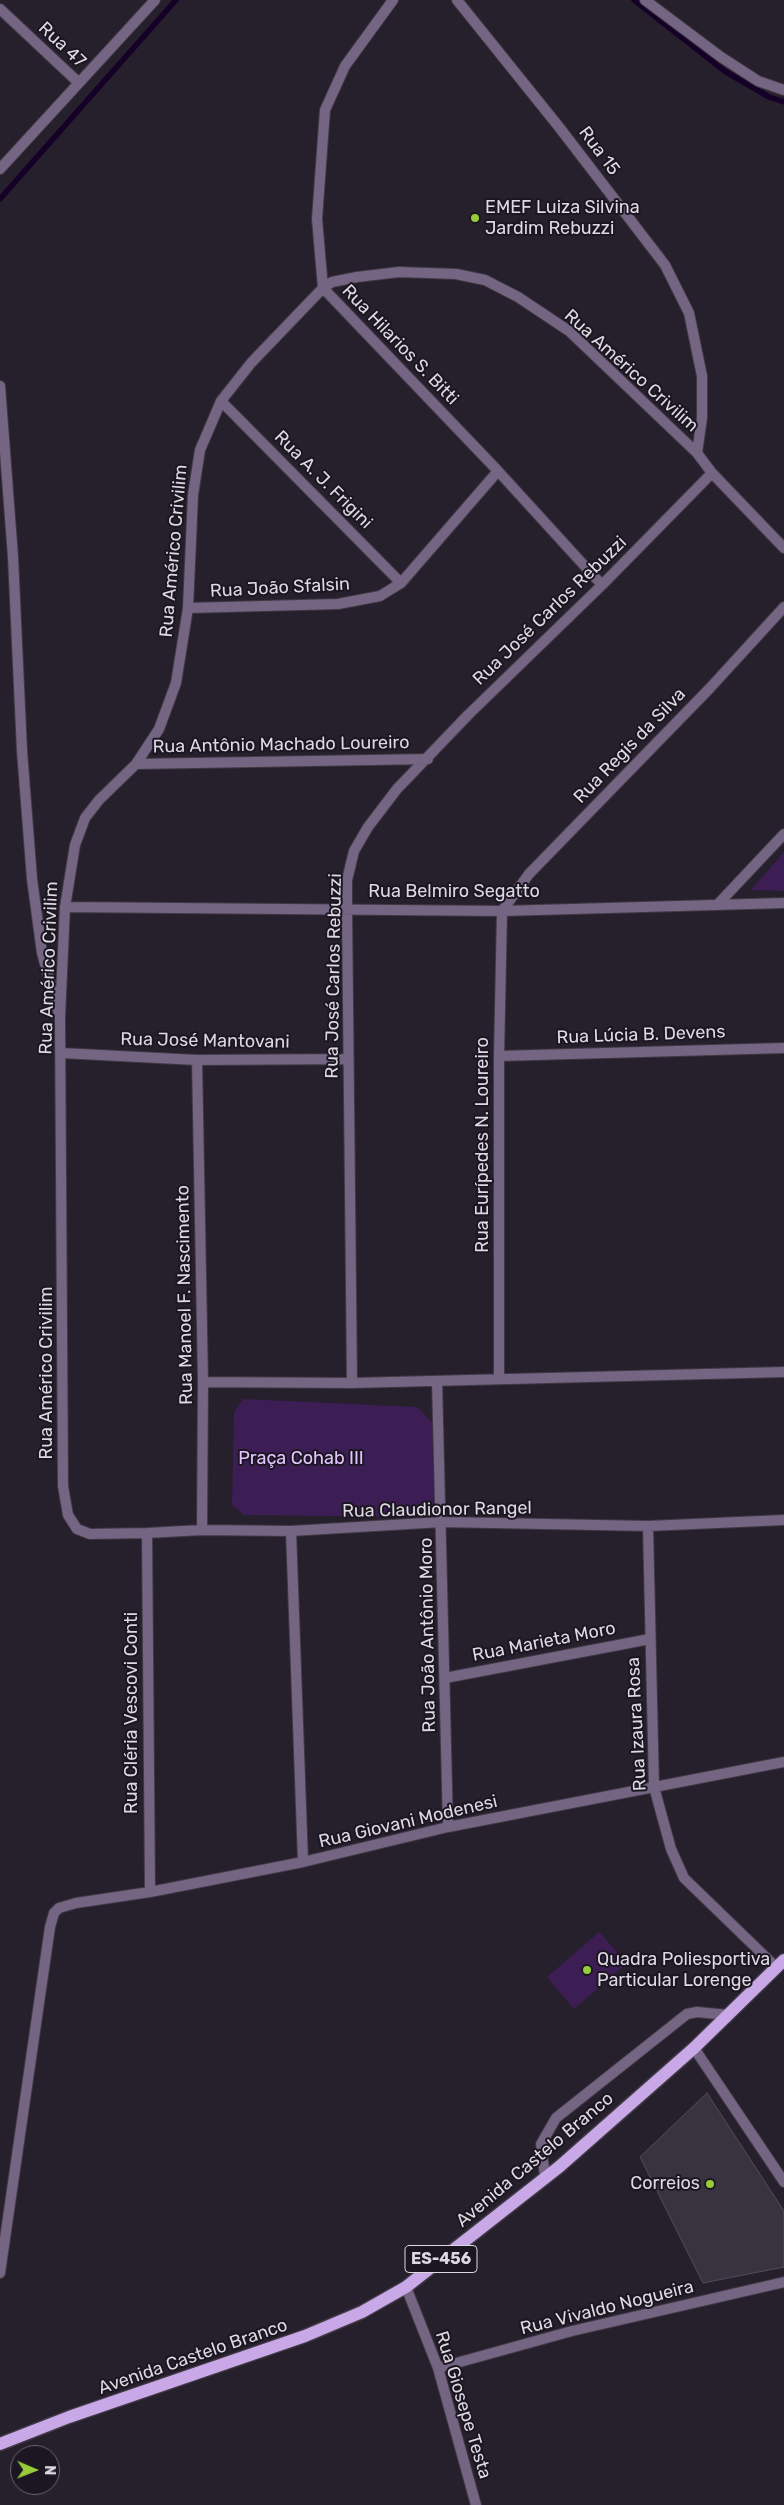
<!DOCTYPE html>
<html>
<head>
<meta charset="utf-8">
<style>
	body { margin:0 }
	#map { position:relative; width:784px; height:2505px; overflow:hidden; background:#261f2c; font-family:Rubik,sans-serif }
	canvas { display:block }
	.north { position:absolute; left:10px; top:2445px; width:50px; height:50px; box-sizing:border-box; background:#1c1622; border:1px solid #69646e; border-radius:50%; rotate:91deg; font-size:14px; font-weight:700; line-height:20px; text-align:center; color:#ddd9e1 }
	.north::after { content:''; display:block; margin:auto; width:18px; height:22px; background:#97cc39; clip-path:polygon(50% 0,100% 100%,50% 72%,0 100%) }
</style>
</head>
<body>
<div id="map">
<canvas width="784" height="2505"></canvas>
<div class="north">N</div>
</div>
<script>
const ctx = document.querySelector('canvas').getContext('2d');
ctx.lineJoin = 'round';
function paint(path, color) {
  ctx.fillStyle = color;
  ctx.fill(path, 'evenodd');
}
function toPath(rows) {
  const path = new Path2D();
  for (const r of rows) {
    path.moveTo(r[0], r[1]);
    for (let i = 2; i < r.length; i += 2) path.lineTo(r[i], r[i + 1]);
  }
  return path;
}
function strokePath(path, color, width, dash) {
  ctx.strokeStyle = color;
  ctx.lineWidth = width;
  ctx.lineCap = dash ? 'butt' : 'round';
  ctx.setLineDash(dash || []);
  ctx.stroke(path);
}
function drawText(font, color, halo, rows, align = 'center') {
  ctx.font = font + ' Rubik,sans-serif';
  ctx.lineWidth = 4;
  ctx.setLineDash([]);
  ctx.textBaseline = 'middle';
  ctx.strokeStyle = halo;
  ctx.fillStyle = color;
  for (const [text, x, y, turn = 0] of rows) {
    ctx.save();
    ctx.translate(x, y);
    ctx.rotate((+turn || 0) * Math.PI / 180);
    ctx.textAlign = isNaN(turn) ? turn : align;
    if (halo) ctx.strokeText(text, 0, 0);
    ctx.fillText(text, 0, 0);
    ctx.restore();
  }
}
paint(toPath([
	[784,852,784,891,751,890],
	[243,1399,417,1407,432,1422,434,1510,411,1517,244,1515,232,1505,234,1412],
	[599,1932,627,1963,574,2009,547,1977]
]), '#3c1d54');
strokePath(toPath([
	[634,0,726,72,769,97,784,102],
	[0,199,176,0]
]), '#150027', 5.5);
const building = toPath([
	[707,2093,784,2211,784,2267,703,2283,640,2157,707,2093]
]);
paint(building, '#393340');
strokePath(building, '#534c5b', 1);
const lane = toPath([
	[545,2177,541,2144,556,2118,687,2014,697,2012,728,2015]
]);
const street = toPath([
	[393,0,345,66,325,110,317,219,323,288,498,471,602,585],
	[457,0,559,127,665,265,689,313,702,376,702,418,697,453],
	[645,0,721,57,758,81,784,90],
	[0,9,79,83],
	[0,169,155,0],
	[0,386,13,557,22,751,32,879,42,953,58,1011],
	[221,401,401,583],
	[784,548,712,473,697,453,569,331,518,297,485,280,456,274,399,272,357,277,332,282,323,288,251,363,221,401,200,450,193,495,188,608,176,683,159,729,136,764,99,800,85,818,75,845,65,907,60,1017,63,1486,68,1515,77,1529,90,1534,147,1533,202,1530,291,1531,442,1522,648,1526,784,1520],
	[188,608,338,604,380,596,401,583,498,471],
	[136,764,428,759],
	[719,903,784,834],
	[65,907,502,911,784,903],
	[61,1053,197,1060,348,1059],
	[499,1056,784,1048],
	[197,1060,203,1382,202,1530],
	[499,1379,499,1056,502,911,529,874,710,688,784,607],
	[437,1381,448,1827],
	[203,1382,352,1383,784,1372],
	[352,1383,347,908,347,880,354,851,368,827,397,789,468,715,602,585,712,473],
	[648,1526,654,1787,671,1849,684,1878,776,1967],
	[291,1531,303,1862],
	[147,1533,150,1892],
	[445,1678,650,1639],
	[694,2048,784,2182],
	[0,2273,50,1927,54,1913,59,1908,76,1903,150,1892,303,1862,448,1827,784,1762],
	[406,2287,438,2368,476,2505],
	[438,2368,572,2331,784,2282]
]);
const primary = toPath([
	[0,2444,69,2417,305,2336,362,2312,406,2287,559,2167,694,2048,784,1960]
]);
strokePath(lane, '#403945', 12);
strokePath(street, '#403945', 12);
strokePath(primary, '#403945', 15);
strokePath(lane, '#746583', 10);
strokePath(street, '#746583', 10);
strokePath(primary, '#c8a8e6', 12);
for (const [x, y, r, color] of [
	[475,218,5,"#97cc39"],
	[587,1970,5,"#97cc39"],
	[710,2184,5,"#97cc39"]
]) {
  const dot = new Path2D();
  dot.arc(x, y, r, 0, 2 * Math.PI);
  ctx.fillStyle = color;
  ctx.fill(dot);
  strokePath(dot, '#1c1622', 2);
}
for (const [x, y, w] of [
	[441,2259,72]
]) {
  const box = new Path2D();
  box.roundRect(x - w / 2, y - 13.5, w, 27, 4);
  ctx.fillStyle = '#1c1622';
  ctx.fill(box);
  strokePath(box, '#ddd9e1', 1);
}
drawText('bold 16px', '#ddd9e1', null, [
	["ES-456",441,2259]
]);
drawText('18px', '#ddd9e1', '#1c1622', [
	["Rua 47",62,45,43],
	["Rua 15",599,151,53],
	["Rua Hilarios S. Bitti",400,345,46],
	["Rua Américo Crivilim",631,371,42],
	["Rua A. J. Frigini",323,480,45],
	["Rua Américo Crivilim",174,551,-85],
	["Rua João Sfalsin",280,588,-3],
	["Rua José Carlos Rebuzzi",550,611,-44],
	["Rua Antônio Machado Loureiro",281,745,-1],
	["Rua Regis da Silva",630,746,-46],
	["Rua Belmiro Segatto",454,892],
	["Rua Américo Crivilim",49,968,-88],
	["Rua José Carlos Rebuzzi",334,976,-89],
	["Rua Lúcia B. Devens",641,1035,-2],
	["Rua José Mantovani",205,1041,1],
	["Rua Eurípedes N. Loureiro",483,1145,-90],
	["Rua Manoel F. Nascimento",185,1295,-91],
	["Rua Américo Crivilim",47,1373,-90],
	["Rua Claudionor Rangel",437,1510,-1],
	["Rua João Antônio Moro",428,1635,-91],
	["Rua Marieta Moro",544,1642,-11],
	["Rua Cléria Vescovi Conti",132,1713,-90],
	["Rua Izaura Rosa",637,1724,-93],
	["Rua Giovani Modenesi",408,1822,-13],
	["Avenida Castelo Branco",535,2160,-40],
	["Rua Vivaldo Nogueira",607,2308,-14],
	["Avenida Castelo Branco",193,2357,-19],
	["Rua Giosepe Testa",463,2405,73]
]);
drawText('18px', '#ddd9e1', '#1c1622', [
	["EMEF Luiza Silvina",485,208],
	["Jardim Rebuzzi",485,229],
	["Quadra Poliesportiva",597,1960],
	["Particular Lorenge",597,1981],
	["Correios",700,2184,"right"]
], 'left');
drawText('18px', '#e2c5fe', '#1c1622', [
	["Praça Cohab III",301,1459]
]);
</script>
</body>
</html>
